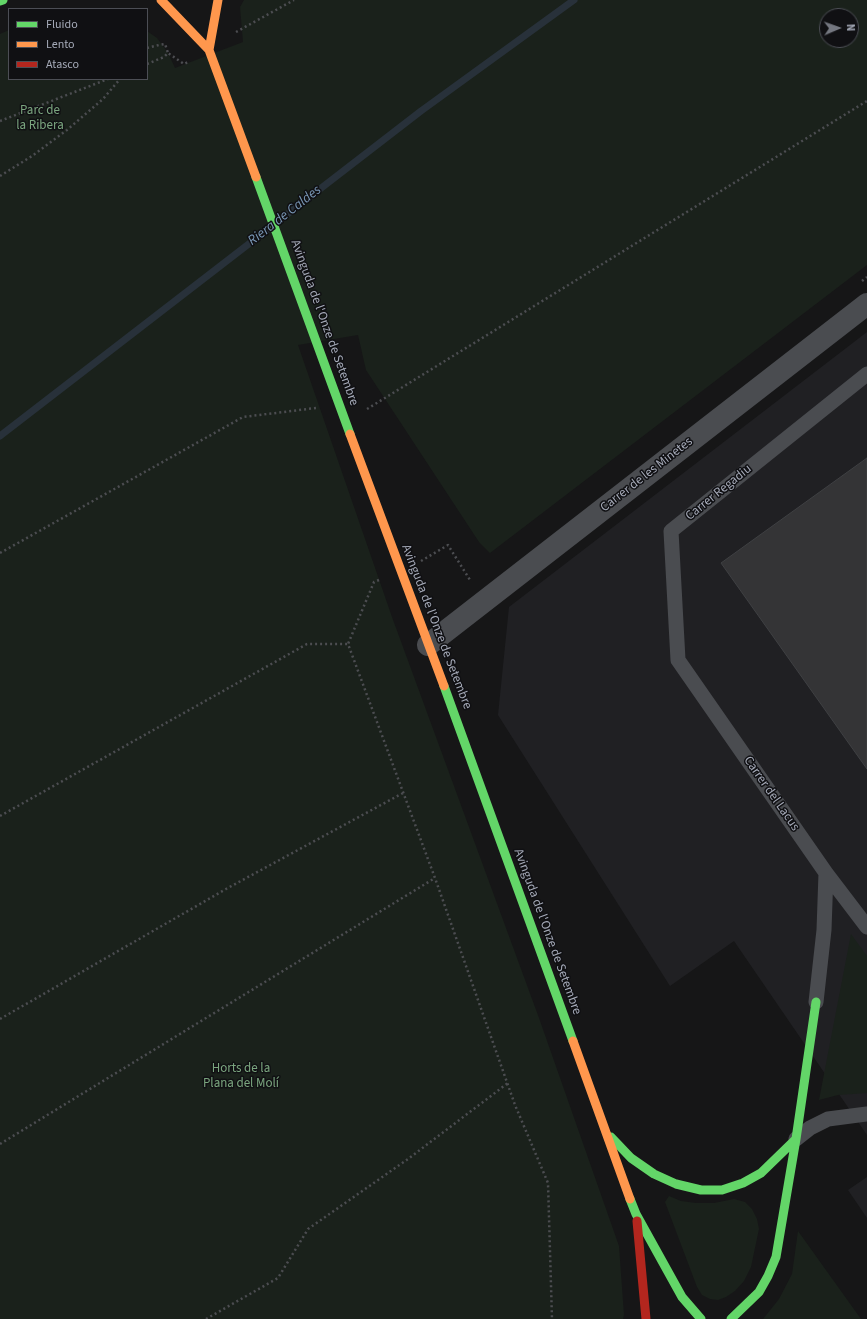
<!DOCTYPE html>
<html>
<head>
<meta charset="utf-8">
<style>
	body { margin:0 }
	#map { position:relative; width:867px; height:1319px; overflow:hidden; background:#161617; font-family:"Source Sans 3",sans-serif }
	canvas { display:block }
	.legend { position:absolute; left:8px; top:8px; width:140px; height:72px; box-sizing:border-box; background:#101013; border:1px solid #4c4e55; margin:0; padding:5px 7px; list-style:none; font-size:12px; color:#a6abb9 }
	.legend li { display:flex; align-items:center; gap:8px; height:20px }
	.legend b { width:20px; border:1px solid #4c4e55 }
	.north { position:absolute; left:819px; top:8px; width:40px; height:40px; box-sizing:border-box; background:#101013; border:1px solid #4c4e55; border-radius:50%; rotate:88deg; font-size:11px; font-weight:700; line-height:16px; text-align:center; color:#a6abb9 }
	.north::after { content:''; display:block; margin:auto; width:14px; height:18px; background:#747780; clip-path:polygon(50% 0,100% 100%,50% 72%,0 100%) }
</style>
</head>
<body>
<div id="map">
<canvas width="867" height="1319"></canvas>
<ul class="legend">
<li><b style="height:5px;background:#63d668"></b>Fluido</li>
<li><b style="height:5px;background:#ff974d"></b>Lento</li>
<li><b style="height:5px;background:#b3261e"></b>Atasco</li>
</ul>
<div class="north">N</div>
</div>
<script>
const ctx = document.querySelector('canvas').getContext('2d');
ctx.lineJoin = 'round';
function paint(path, color) {
  ctx.fillStyle = color;
  ctx.fill(path, 'evenodd');
}
function toPath(rows) {
  const path = new Path2D();
  for (const r of rows) {
    path.moveTo(r[0], r[1]);
    for (let i = 2; i < r.length; i += 2) path.lineTo(r[i], r[i + 1]);
  }
  return path;
}
function strokePath(path, color, width, dash) {
  ctx.strokeStyle = color;
  ctx.lineWidth = width;
  ctx.lineCap = dash ? 'butt' : 'round';
  ctx.setLineDash(dash || []);
  ctx.stroke(path);
}
function drawText(font, color, halo, rows, align = 'center') {
  ctx.font = font + ' "Source Sans 3",sans-serif';
  ctx.lineWidth = 3;
  ctx.setLineDash([]);
  ctx.textBaseline = 'middle';
  ctx.strokeStyle = halo;
  ctx.fillStyle = color;
  for (const [text, x, y, turn = 0] of rows) {
    ctx.save();
    ctx.translate(x, y);
    ctx.rotate((+turn || 0) * Math.PI / 180);
    ctx.textAlign = isNaN(turn) ? turn : align;
    if (halo) ctx.strokeText(text, 0, 0);
    ctx.fillText(text, 0, 0);
    ctx.restore();
  }
}
paint(toPath([
	[867,332,867,1135,734,941,670,986,498,715,509,607],
	[867,1177,867,1218,848,1190]
]), '#202023');
paint(toPath([
	[244,0,867,0,867,265,490,553,479,542,366,370,358,335,298,345,392,617,539,1018,619,1246,624,1315,623,1319,0,1319,0,34,9,30,9,79,147,79,147,31,157,38,168,53,175,68,243,42,240,7],
	[827,16,851,16,851,40,827,40],
	[851,934,867,956,867,1093,838,1095,819,1100],
	[669,1196,681,1201,696,1203,714,1203,734,1199,745,1202,752,1209,757,1219,759,1229,751,1267,744,1281,735,1291,726,1297,718,1300,710,1299,702,1295,697,1287,665,1202],
	[798,1231,861,1319,763,1319,779,1299,792,1274]
]), '#1a211b');
strokePath(toPath([
	[0,436,421,111,574,0]
]), '#28313a', 7);
const building = toPath([
	[867,458,867,769,721,563,867,458]
]);
paint(building, '#343436');
strokePath(building, '#3f4043', 1);
strokePath(toPath([
	[236,32,294,0],
	[147,48,159,45,165,44,168,53],
	[147,64,164,57,168,53,184,64,188,62],
	[0,121,108,79],
	[0,176,32,156,67,130,103,99,120,79],
	[862,281,867,277],
	[367,409,867,101],
	[0,553,243,417,316,408],
	[421,561,448,545,470,580,472,579],
	[379,580,374,582,348,644,435,878,515,1105,548,1183,552,1319],
	[0,816,307,644,348,644],
	[0,1019,226,889,403,793],
	[0,1144,435,878],
	[206,1319,278,1278,308,1229,408,1159,508,1083]
]), '#4c4d51', 2.5, [2, 3]);
strokePath(toPath([
	[867,374,671,531,678,660,826,873,867,927],
	[816,1002,824,930,826,873],
	[796,1139,810,1128,828,1119,867,1114]
]), '#4a4c50', 15);
strokePath(toPath([
	[428,645,867,304]
]), '#4a4c50', 22);
strokePath(toPath([
	[0,1,3,0],
	[256,177,350,434],
	[444,686,573,1041],
	[611,1137,631,1158,654,1174,676,1184,701,1190,722,1190,743,1183,761,1173,796,1139],
	[630,1199,636,1214,682,1297,701,1319],
	[731,1319,759,1292,768,1276,776,1257,796,1139,816,1002]
]), '#63d668', 9);
strokePath(toPath([
	[161,0,209,50,256,177],
	[209,50,218,0],
	[350,434,444,686],
	[573,1041,630,1199]
]), '#ff974d', 9);
strokePath(toPath([
	[637,1221,646,1319]
]), '#b3261e', 9);
drawText('13px', '#7ba67f', '#101013', [
	["Parc de",40,111],
	["la Ribera",40,126],
	["Horts de la",241,1069],
	["Plana del Molí",241,1084]
]);
drawText('13px', '#a6abb9', '#101013', [
	["Avinguda de l'Onze de Setembre",324,323,70],
	["Carrer de les Minetes",647,475,-38],
	["Carrer Regadiu",719,493,-39],
	["Avinguda de l'Onze de Setembre",436,627,69],
	["Carrer del Lacus",771,794,55],
	["Avinguda de l'Onze de Setembre",547,932,70]
]);
drawText('italic 14px', '#7a98b7', '#101013', [
	["Riera de Caldes",285,216,-38]
]);
</script>
</body>
</html>
